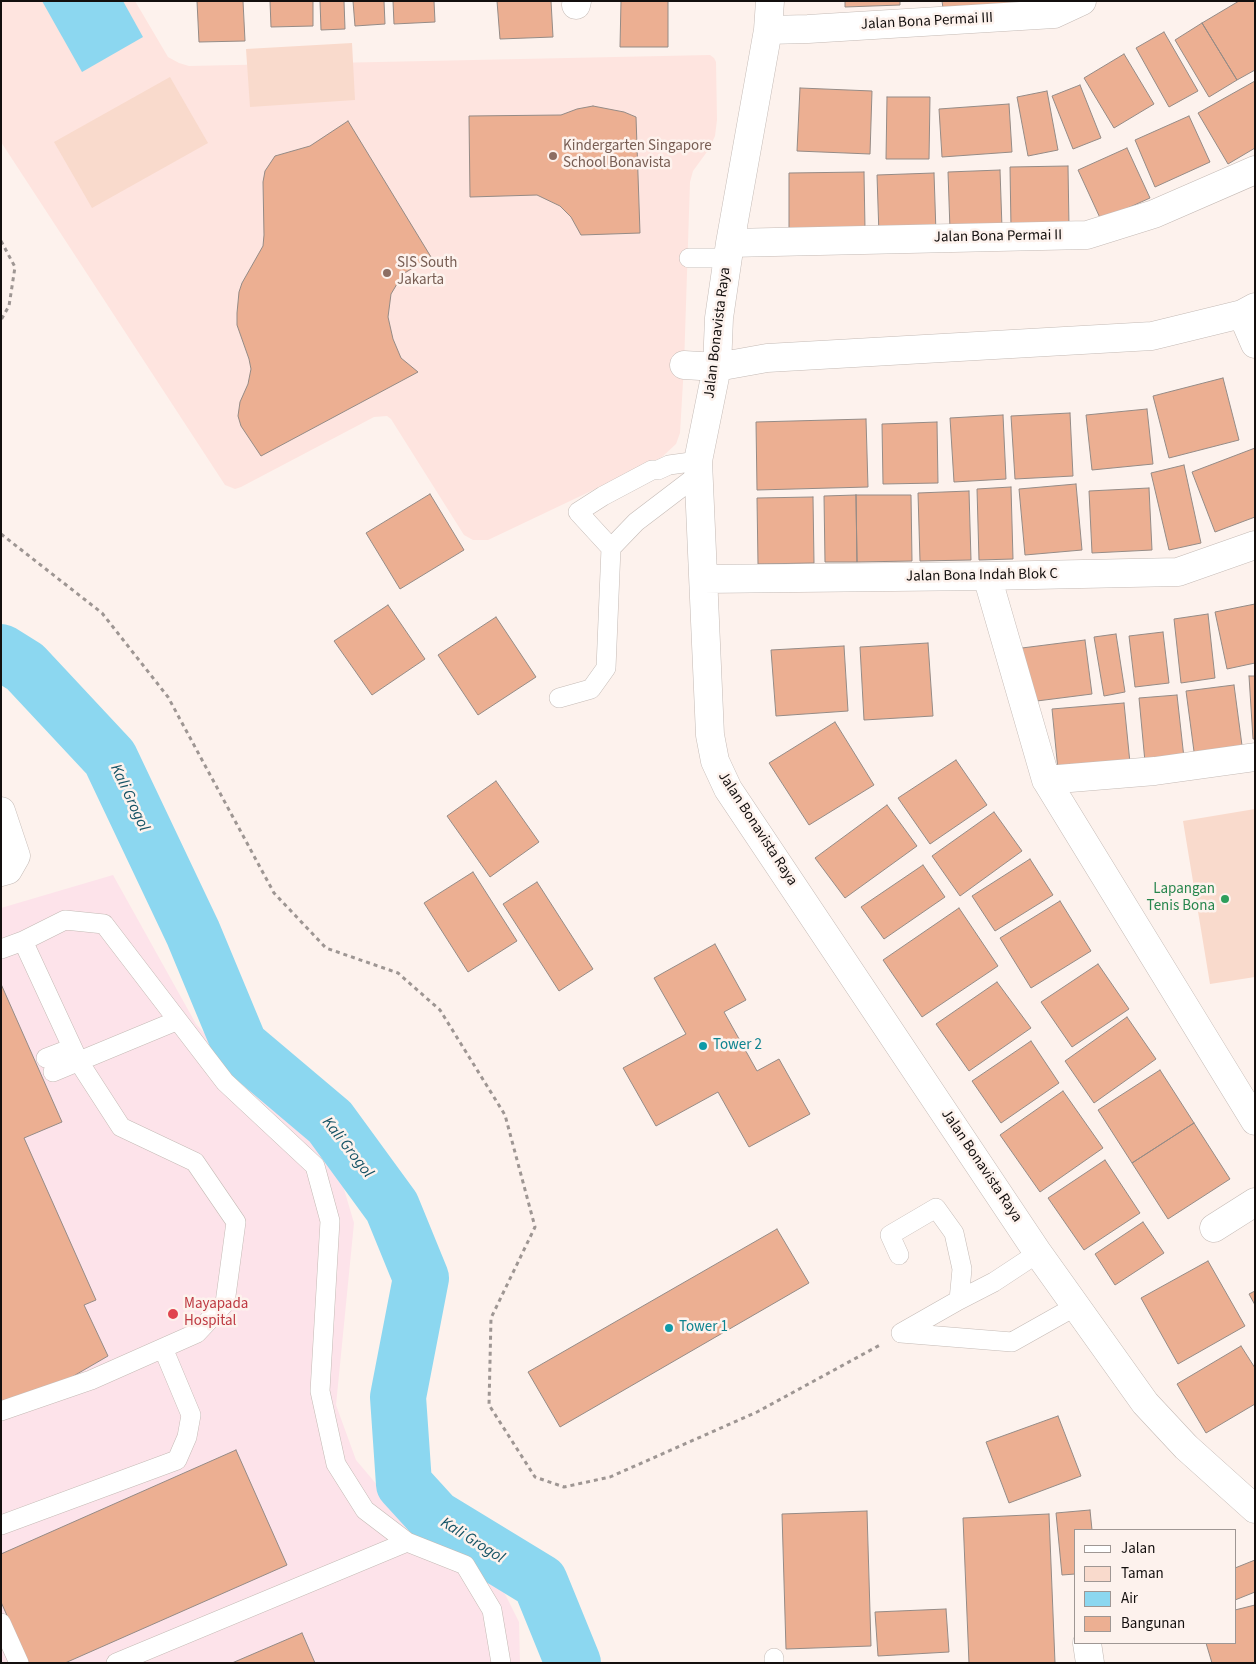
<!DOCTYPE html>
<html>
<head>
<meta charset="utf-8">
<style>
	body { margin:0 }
	#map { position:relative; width:1256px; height:1664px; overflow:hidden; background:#fdf2ed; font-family:"Source Sans 3",sans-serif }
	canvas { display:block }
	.frame { position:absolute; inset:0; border:2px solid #130f0e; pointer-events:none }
	.legend { position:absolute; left:1074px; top:1529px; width:162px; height:115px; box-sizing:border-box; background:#fdf2ed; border:1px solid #9f9794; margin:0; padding:6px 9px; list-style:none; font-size:15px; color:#130f0e }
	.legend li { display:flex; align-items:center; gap:10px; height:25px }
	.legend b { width:25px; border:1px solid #9f9794 }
</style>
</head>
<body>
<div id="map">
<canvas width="1256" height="1664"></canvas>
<div class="frame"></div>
<ul class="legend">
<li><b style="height:6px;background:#fff"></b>Jalan</li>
<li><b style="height:14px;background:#f9dacc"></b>Taman</li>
<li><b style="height:14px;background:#8cd7f0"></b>Air</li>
<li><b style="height:14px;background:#ecaf92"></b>Bangunan</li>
</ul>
</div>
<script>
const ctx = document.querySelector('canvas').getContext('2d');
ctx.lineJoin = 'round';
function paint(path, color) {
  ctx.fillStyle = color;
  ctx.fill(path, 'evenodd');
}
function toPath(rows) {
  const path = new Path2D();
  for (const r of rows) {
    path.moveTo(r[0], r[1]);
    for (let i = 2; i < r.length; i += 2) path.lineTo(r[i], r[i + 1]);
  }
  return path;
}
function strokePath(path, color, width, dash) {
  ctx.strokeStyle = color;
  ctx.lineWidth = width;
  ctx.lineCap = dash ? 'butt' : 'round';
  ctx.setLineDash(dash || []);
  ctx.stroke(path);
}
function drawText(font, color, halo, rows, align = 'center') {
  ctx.font = font + ' "Source Sans 3",sans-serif';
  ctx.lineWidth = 5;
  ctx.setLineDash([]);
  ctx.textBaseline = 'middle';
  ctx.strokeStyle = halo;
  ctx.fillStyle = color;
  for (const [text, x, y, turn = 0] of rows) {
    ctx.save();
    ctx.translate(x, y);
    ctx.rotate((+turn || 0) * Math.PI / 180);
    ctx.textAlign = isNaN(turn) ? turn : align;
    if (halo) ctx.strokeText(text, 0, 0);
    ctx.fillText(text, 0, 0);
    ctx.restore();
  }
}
paint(toPath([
	[1,1,135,1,168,57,179,63,189,66,710,55,714,58,716,62,717,120,715,136,709,149,693,171,690,182,684,365,680,433,676,444,662,457,650,463,488,540,473,540,464,535,391,419,387,416,374,417,241,487,235,489,225,485,1,142]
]), '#fee4df');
paint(toPath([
	[113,875,196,1024,228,1058,313,1125,336,1162,354,1223,336,1405,356,1460,394,1505,452,1545,498,1580,519,1622,520,1663,1,1663,1,908]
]), '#fde3ea');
paint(toPath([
	[352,43,355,100,250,107,246,49],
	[170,77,208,143,92,208,54,142],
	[1255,809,1255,977,1210,984,1183,821]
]), '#f9dacc');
paint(toPath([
	[42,1,123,1,143,37,82,72]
]), '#8cd7f0');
strokePath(toPath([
	[1,652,25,667,110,758,193,933,240,1046,330,1122,392,1207,421,1278,398,1397,404,1484,435,1518,540,1582,573,1663]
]), '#8cd7f0', 56);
const building = toPath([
	[197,1,243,1,245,41,199,42,197,1],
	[270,1,313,1,313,26,271,27,270,1],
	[320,1,344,1,345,29,321,30,320,1],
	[353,1,384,1,385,24,355,26,353,1],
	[393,1,434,1,435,22,394,24,393,1],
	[497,1,551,1,553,37,500,39,497,1],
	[621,1,668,1,668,47,620,47,621,1],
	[845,1,900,1,900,5,845,7,845,1],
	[942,1,1011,1,1011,5,943,8,942,1],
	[1239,1,1255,1,1255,70,1237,80,1202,23,1239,1],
	[1202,23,1237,80,1209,97,1175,40,1202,23],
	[1164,32,1198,91,1169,107,1136,48,1164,32],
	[1124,54,1154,104,1114,128,1084,78,1124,54],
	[1255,81,1255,148,1228,164,1198,113,1255,81],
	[1080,85,1101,138,1073,149,1052,96,1080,85],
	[800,88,872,91,870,154,797,151,800,88],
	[1047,91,1058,150,1028,156,1017,97,1047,91],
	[887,97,930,97,929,159,886,159,887,97],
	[1009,104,1012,152,942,157,939,109,1009,104],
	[593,106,624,112,636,117,640,233,581,235,571,217,560,206,537,195,470,197,469,116,561,115,577,109,593,106],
	[1189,116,1210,162,1155,187,1135,140,1189,116],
	[348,121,431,257,403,274,391,294,388,317,393,339,401,358,418,372,261,456,241,426,238,416,240,402,248,384,251,369,249,359,237,325,237,313,239,292,242,283,263,246,264,235,263,182,265,171,275,156,310,146,348,121],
	[1127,148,1150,198,1101,220,1078,170,1127,148],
	[1068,166,1069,227,1011,228,1010,167,1068,166],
	[1000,170,1002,228,950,230,948,172,1000,170],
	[864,172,865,229,789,230,789,173,864,172],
	[934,173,936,233,879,235,877,175,934,173],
	[1223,378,1239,440,1169,458,1153,396,1223,378],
	[1147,409,1153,464,1092,470,1086,415,1147,409],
	[1070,413,1073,476,1015,479,1011,416,1070,413],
	[1003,415,1006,479,954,482,950,418,1003,415],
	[866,419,868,487,757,490,756,422,866,419],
	[937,422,938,483,883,484,882,424,937,422],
	[1255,448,1255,517,1215,532,1192,472,1255,448],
	[1184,465,1201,543,1169,550,1151,473,1184,465],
	[1076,484,1082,550,1025,555,1019,489,1076,484],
	[1011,487,1013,559,979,560,977,489,1011,487],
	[1149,488,1152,550,1092,553,1089,491,1149,488],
	[969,491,971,560,920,561,918,493,969,491],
	[430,494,464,550,400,589,366,533,430,494],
	[856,495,857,562,825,562,824,496,856,495],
	[856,495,911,495,912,561,857,562,856,495],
	[813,497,814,563,758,564,757,498,813,497],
	[1255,604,1255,663,1227,669,1215,612,1255,604],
	[388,605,425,659,372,695,334,641,388,605],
	[1208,614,1215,678,1181,683,1174,619,1208,614],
	[496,617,536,677,478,715,438,655,496,617],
	[1163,632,1169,683,1135,687,1129,636,1163,632],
	[1116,634,1125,692,1104,696,1094,637,1116,634],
	[1085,640,1092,694,1029,702,1022,648,1085,640],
	[928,643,933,716,864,720,860,647,928,643],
	[844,646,848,711,776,716,771,650,844,646],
	[1249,676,1255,676,1255,739,1253,739,1249,676],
	[1234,685,1243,753,1195,759,1186,691,1234,685],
	[1177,695,1184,758,1145,762,1139,698,1177,695],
	[1124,703,1130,763,1058,770,1052,709,1124,703],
	[835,722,874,785,809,825,769,763,835,722],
	[956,760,987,805,930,844,898,798,956,760],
	[496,781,539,842,490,877,447,816,496,781],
	[887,805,917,846,845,898,815,858,887,805],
	[994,812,1022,851,960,896,932,856,994,812],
	[1030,859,1053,895,995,931,972,896,1030,859],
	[923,865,945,897,884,939,861,907,923,865],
	[473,872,517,941,468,972,424,903,473,872],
	[537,882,593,969,559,991,503,904,537,882],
	[1060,901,1091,951,1031,988,1000,938,1060,901],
	[959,908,998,966,922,1017,883,960,959,908],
	[715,944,746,1000,724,1012,757,1071,779,1059,810,1114,749,1147,718,1092,656,1126,623,1068,686,1034,654,978,715,944],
	[1098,964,1129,1009,1072,1047,1041,1002,1098,964],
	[997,982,1031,1028,969,1071,936,1024,997,982],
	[1,984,62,1122,24,1138,96,1300,84,1305,108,1356,58,1385,1,1401,1,984],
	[1127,1017,1156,1059,1094,1103,1065,1061,1127,1017],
	[1031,1041,1059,1083,1001,1123,972,1081,1031,1041],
	[1160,1070,1194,1123,1132,1163,1098,1110,1160,1070],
	[1063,1091,1103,1148,1040,1192,1000,1135,1063,1091],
	[1194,1123,1230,1179,1168,1219,1132,1163,1194,1123],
	[1105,1160,1140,1213,1084,1250,1048,1198,1105,1160],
	[1143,1222,1164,1253,1115,1285,1095,1254,1143,1222],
	[777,1229,809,1283,560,1427,528,1372,777,1229],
	[1208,1261,1245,1326,1178,1364,1141,1298,1208,1261],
	[1255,1291,1255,1305,1249,1294,1255,1291],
	[1241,1346,1255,1368,1255,1404,1206,1433,1177,1384,1241,1346],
	[1058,1416,1081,1476,1009,1503,986,1442,1058,1416],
	[236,1450,287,1565,65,1663,28,1663,1,1602,1,1554,236,1450],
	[1090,1510,1092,1530,1075,1530,1075,1574,1062,1575,1056,1513,1090,1510],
	[867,1511,871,1646,786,1649,782,1514,867,1511],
	[1049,1514,1055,1663,969,1663,963,1518,1049,1514],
	[1255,1560,1255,1592,1235,1600,1235,1568,1255,1560],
	[1255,1605,1255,1663,1212,1663,1206,1643,1235,1643,1235,1610,1255,1605],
	[946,1609,949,1652,878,1656,875,1612,946,1609],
	[302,1633,315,1663,232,1663,302,1633]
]);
paint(building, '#ecaf92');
strokePath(building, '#958b86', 1);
const service = toPath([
	[689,258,728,258],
	[611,548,636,522,699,474],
	[559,698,591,689,606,668,611,548,578,512,603,496,652,470,658,470,669,465,698,461],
	[1,949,23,941,65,920,104,924,225,1082,315,1166,330,1221,320,1391,336,1464,365,1510,407,1542,465,1565,492,1610,501,1663],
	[46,1058,72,1048],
	[53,1072,176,1021],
	[899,1255,890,1235,936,1208,954,1233,962,1269,959,1300],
	[901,1333,1012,1342,1076,1306],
	[901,1333,959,1300,994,1282,1038,1253],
	[1,1411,91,1380,197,1333,225,1303,236,1222,195,1162,121,1127,79,1062,23,941],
	[1,1525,177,1460,187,1437,191,1415,163,1348],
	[1,1623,19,1663],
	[116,1663,407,1542],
	[774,1663,774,1658]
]);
const minor = toPath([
	[770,1,768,30,730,243,719,318,717,367,698,461,710,735,715,761,728,789,1038,1253,1145,1403,1186,1447,1255,1509],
	[576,5,577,1],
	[768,30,808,29,1054,14,1082,1],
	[730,243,1087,235,1154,214,1255,170],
	[1242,314,1255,344],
	[684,365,717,367,767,358,1152,336,1242,314,1255,307],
	[987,576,1046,780,1255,1121],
	[704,579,987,576,1178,572,1255,545],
	[1046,780,1155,771,1255,757],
	[1,811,16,856,8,870,1,872],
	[1214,1228,1255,1202],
	[1087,1643,1090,1663]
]);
strokePath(service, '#c4bab5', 20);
strokePath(minor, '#c4bab5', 29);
strokePath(toPath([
	[1,241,15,267,9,306,1,320],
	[1,534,102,613,168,697,274,893,326,948,398,973,440,1010,505,1115,535,1227,491,1318,489,1405,535,1477,564,1487,610,1477,757,1412,880,1345]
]), '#9e9693', 3, [4, 4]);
strokePath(service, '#fff', 19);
strokePath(minor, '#fff', 28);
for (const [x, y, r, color] of [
	[553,156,5,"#8d6e63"],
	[387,273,5,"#8d6e63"],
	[1225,899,5,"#2e9e5b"],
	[703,1046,5,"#0f9aa8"],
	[173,1314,6,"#e0444e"],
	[669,1328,5,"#0f9aa8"]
]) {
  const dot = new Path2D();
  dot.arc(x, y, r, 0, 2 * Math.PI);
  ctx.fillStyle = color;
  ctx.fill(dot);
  strokePath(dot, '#fdf2ed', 2);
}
drawText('15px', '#130f0e', '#fdf2ed', [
	["Jalan Bona Permai III",927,22,-3],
	["Jalan Bona Permai II",998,237,-1],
	["Jalan Bonavista Raya",718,333,-83],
	["Jalan Bona Indah Blok C",982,576,-1],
	["Jalan Bonavista Raya",757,829,57],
	["Jalan Bonavista Raya",981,1166,56]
]);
drawText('15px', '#785e54', '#fdf2ed', [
	["Kindergarten Singapore",563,147],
	["School Bonavista",563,164],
	["SIS South",397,264],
	["Jakarta",397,281]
], 'left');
drawText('15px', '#27864d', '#fdf2ed', [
	["Lapangan",1215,890],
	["Tenis Bona",1215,907]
], 'right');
drawText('15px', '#0d838f', '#fdf2ed', [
	["Tower 2",713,1046],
	["Tower 1",679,1328]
], 'left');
drawText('15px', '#be3a42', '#fdf2ed', [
	["Mayapada",184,1305],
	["Hospital",184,1322]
], 'left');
drawText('italic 16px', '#155365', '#fdf2ed', [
	["Kali Grogol",129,798,65],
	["Kali Grogol",347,1148,52],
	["Kali Grogol",472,1541,32]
]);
</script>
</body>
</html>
